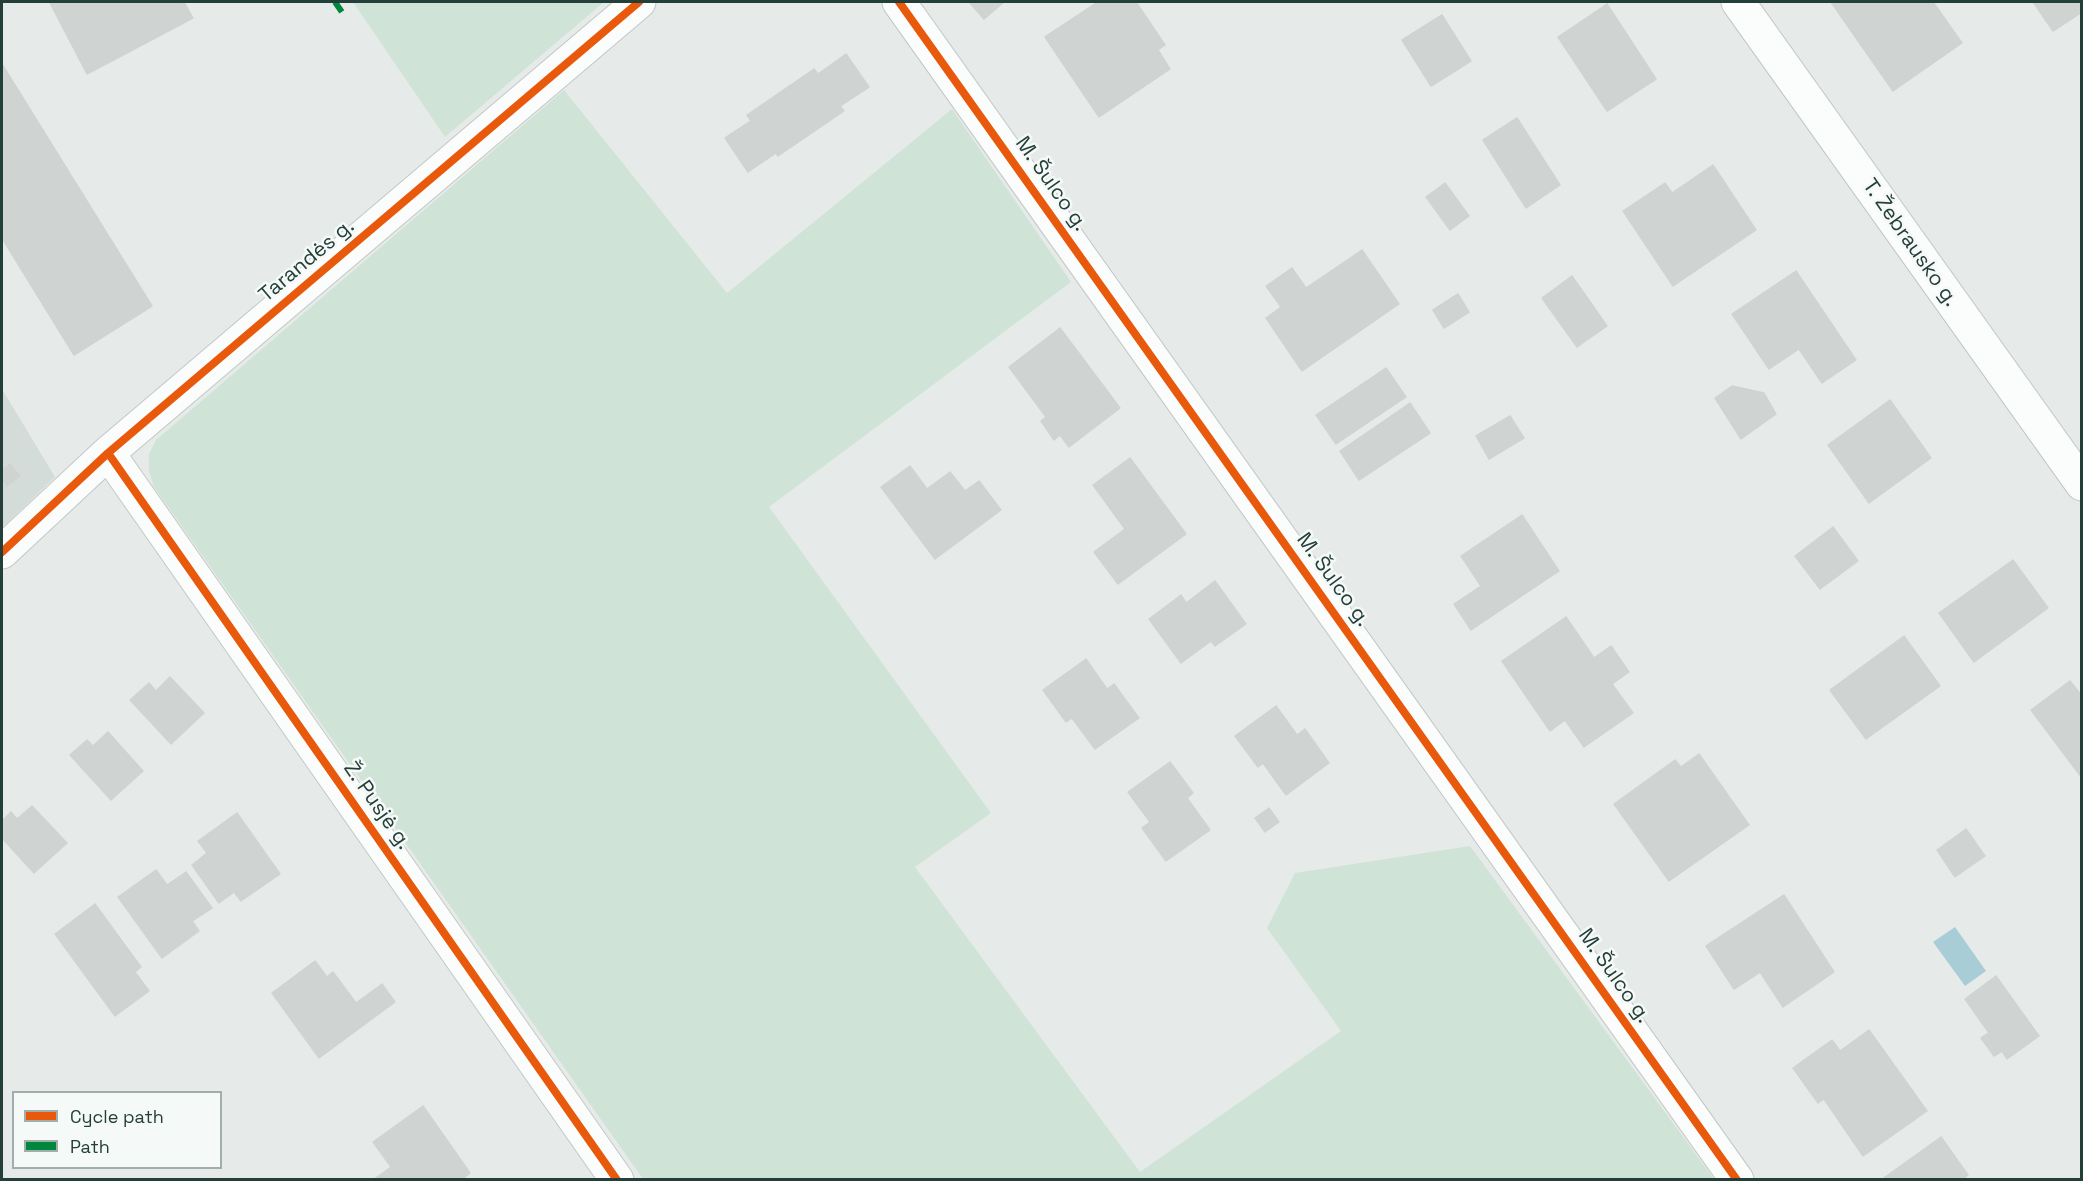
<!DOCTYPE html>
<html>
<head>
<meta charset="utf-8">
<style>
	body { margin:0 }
	#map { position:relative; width:2083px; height:1181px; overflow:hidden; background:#e6ebe9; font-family:"Space Grotesk",sans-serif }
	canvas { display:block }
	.frame { position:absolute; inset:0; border:3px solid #243e39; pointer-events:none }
	.legend { position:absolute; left:12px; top:1091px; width:210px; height:78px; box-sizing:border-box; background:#f5f9f7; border:2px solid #a1aeab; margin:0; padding:8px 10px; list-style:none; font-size:18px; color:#243e39 }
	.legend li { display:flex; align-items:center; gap:12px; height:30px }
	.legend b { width:30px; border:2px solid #a1aeab }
</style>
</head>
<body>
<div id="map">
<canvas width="2083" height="1181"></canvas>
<div class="frame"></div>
<ul class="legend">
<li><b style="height:8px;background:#e8590c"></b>Cycle path</li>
<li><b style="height:8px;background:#00873e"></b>Path</li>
</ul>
</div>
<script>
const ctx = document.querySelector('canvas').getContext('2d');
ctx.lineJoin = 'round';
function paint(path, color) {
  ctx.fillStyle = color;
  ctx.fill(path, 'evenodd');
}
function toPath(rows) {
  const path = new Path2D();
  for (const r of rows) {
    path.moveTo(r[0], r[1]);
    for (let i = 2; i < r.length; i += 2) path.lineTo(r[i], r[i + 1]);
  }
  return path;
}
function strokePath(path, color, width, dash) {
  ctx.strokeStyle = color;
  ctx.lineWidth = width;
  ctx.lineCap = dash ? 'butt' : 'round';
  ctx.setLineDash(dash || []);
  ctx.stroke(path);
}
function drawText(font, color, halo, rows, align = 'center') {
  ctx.font = font + ' "Space Grotesk",sans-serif';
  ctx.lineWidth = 5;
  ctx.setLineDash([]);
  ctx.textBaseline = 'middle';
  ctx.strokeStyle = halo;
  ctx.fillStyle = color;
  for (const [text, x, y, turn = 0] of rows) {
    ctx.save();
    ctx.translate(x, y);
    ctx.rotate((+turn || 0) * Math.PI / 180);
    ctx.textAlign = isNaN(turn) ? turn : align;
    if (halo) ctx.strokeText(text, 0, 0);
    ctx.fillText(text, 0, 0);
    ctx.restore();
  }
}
paint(toPath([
	[2,389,55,477,2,528]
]), '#d4dcd9');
paint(toPath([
	[353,2,604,2,445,137],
	[564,90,727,293,952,109,1071,282,769,507,991,813,915,867,1140,1172,1341,1031,1267,928,1295,873,1470,846,1714,1179,643,1179,154,487,149,471,149,454,156,440]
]), '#d0e3d7');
paint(toPath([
	[1955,927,1986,971,1965,986,1933,942]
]), '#a9cdd7');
const building = toPath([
	[53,2,184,2,193,18,87,74,50,3,53,2],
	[969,2,1004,2,984,19,969,2],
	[1098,2,1136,2,1165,45,1158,50,1170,69,1099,117,1045,37,1098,2],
	[1831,2,1933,2,1962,43,1893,91,1831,2],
	[2033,2,2082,2,2082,12,2053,31,2033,2],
	[1607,4,1656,79,1607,111,1558,37,1607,4],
	[1442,15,1471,61,1431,86,1402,40,1442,15],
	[846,54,869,87,840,106,844,111,778,156,776,153,748,172,725,138,751,121,747,115,814,69,818,74,846,54],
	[2,64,72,177,2,221,2,64],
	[1517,118,1560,185,1526,208,1483,140,1517,118],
	[1713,165,1756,230,1673,286,1623,211,1665,183,1672,193,1713,165],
	[72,177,152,306,74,355,2,238,2,221,72,177],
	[1445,183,1469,216,1450,230,1426,197,1445,183],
	[1362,250,1399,304,1302,371,1266,318,1281,307,1266,286,1292,268,1306,288,1362,250],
	[1796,271,1856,360,1822,383,1799,349,1769,369,1732,314,1796,271],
	[1572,276,1607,326,1577,347,1542,298,1572,276],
	[1458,294,1469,312,1444,328,1433,310,1458,294],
	[1060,328,1120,408,1069,447,1060,435,1054,440,1041,421,1046,417,1009,367,1060,328],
	[1386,368,1406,397,1336,444,1316,415,1386,368],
	[1732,386,1764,393,1776,414,1741,439,1715,398,1732,386],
	[1890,400,1931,458,1869,503,1828,445,1890,400],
	[1410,403,1430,433,1359,480,1340,451,1410,403],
	[1510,416,1524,438,1489,459,1476,436,1510,416],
	[1130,458,1186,534,1118,584,1094,552,1125,529,1093,485,1130,458],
	[10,464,20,476,7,486,2,479,2,471,10,464],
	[910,466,927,489,950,472,965,491,979,481,1001,510,935,559,881,487,910,466],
	[1522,515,1559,571,1471,630,1454,604,1481,586,1461,556,1522,515],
	[1833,527,1858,561,1820,589,1795,556,1833,527],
	[2013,560,2048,608,1974,662,1939,613,2013,560],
	[1215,581,1246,624,1215,646,1211,641,1181,663,1149,619,1181,595,1186,603,1215,581],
	[1566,617,1594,658,1611,646,1629,672,1612,684,1633,713,1584,747,1565,720,1550,731,1502,661,1566,617],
	[1904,636,1940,686,1866,739,1830,690,1904,636],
	[1086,659,1107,689,1114,684,1139,718,1095,749,1072,718,1066,722,1043,690,1086,659],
	[170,677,204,713,171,744,130,700,149,683,156,691,170,677],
	[2070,681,2082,696,2082,778,2031,710,2070,681],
	[1276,706,1297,735,1305,729,1329,763,1286,795,1263,763,1258,767,1235,736,1276,706],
	[108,732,143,771,111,800,70,755,87,740,93,746,108,732],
	[1699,754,1749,825,1669,881,1614,804,1675,760,1681,767,1699,754],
	[1170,762,1193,793,1187,798,1210,830,1166,861,1142,828,1150,822,1128,792,1170,762],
	[32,806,67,843,34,873,2,838,2,821,11,812,17,819,32,806],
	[1269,808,1279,822,1265,832,1255,818,1269,808],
	[237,813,280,874,241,901,234,892,219,903,192,865,207,853,198,841,237,813],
	[1966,829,1985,856,1955,877,1937,850,1966,829],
	[156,870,167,885,186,872,212,908,192,921,199,931,162,958,118,897,156,870],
	[1784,895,1834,972,1783,1007,1760,972,1734,989,1706,946,1784,895],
	[95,904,141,967,135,972,149,991,115,1016,55,934,95,904],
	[315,961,327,977,333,972,356,1003,382,984,395,1002,319,1058,272,993,315,961],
	[1996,976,2039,1036,2007,1059,2002,1051,1994,1056,1981,1038,1989,1033,1965,999,1996,976],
	[1869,1030,1927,1111,1863,1156,1824,1099,1818,1103,1793,1068,1832,1040,1840,1051,1869,1030],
	[423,1106,470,1173,461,1180,373,1180,391,1167,373,1142,423,1106],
	[1941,1137,1968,1175,1962,1180,1881,1180,1941,1137]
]);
paint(building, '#cfd3d2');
strokePath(building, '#cfd4d2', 1.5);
const minor = toPath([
	[899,2,1737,1180],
	[1738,2,2082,484],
	[108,453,617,1180],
	[2,552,108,453,639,2]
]);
strokePath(minor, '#c3c8c6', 35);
strokePath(minor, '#fbfcfc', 33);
strokePath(toPath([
	[335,2,344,15]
]), '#00873e', 6, [12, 6]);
strokePath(toPath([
	[899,2,1737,1180],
	[108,453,617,1180],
	[2,552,108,453,639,2]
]), '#e8590c', 8);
drawText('21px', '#243e39', '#f5f9f7', [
	["M. Šulco g.",1051,184,55],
	["T. Žebrausko g.",1910,243,55],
	["Tarandės g.",307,261,-40],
	["M. Šulco g.",1333,580,54],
	["Ž. Pusjė g.",377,806,55],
	["M. Šulco g.",1614,976,55]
]);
</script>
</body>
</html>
